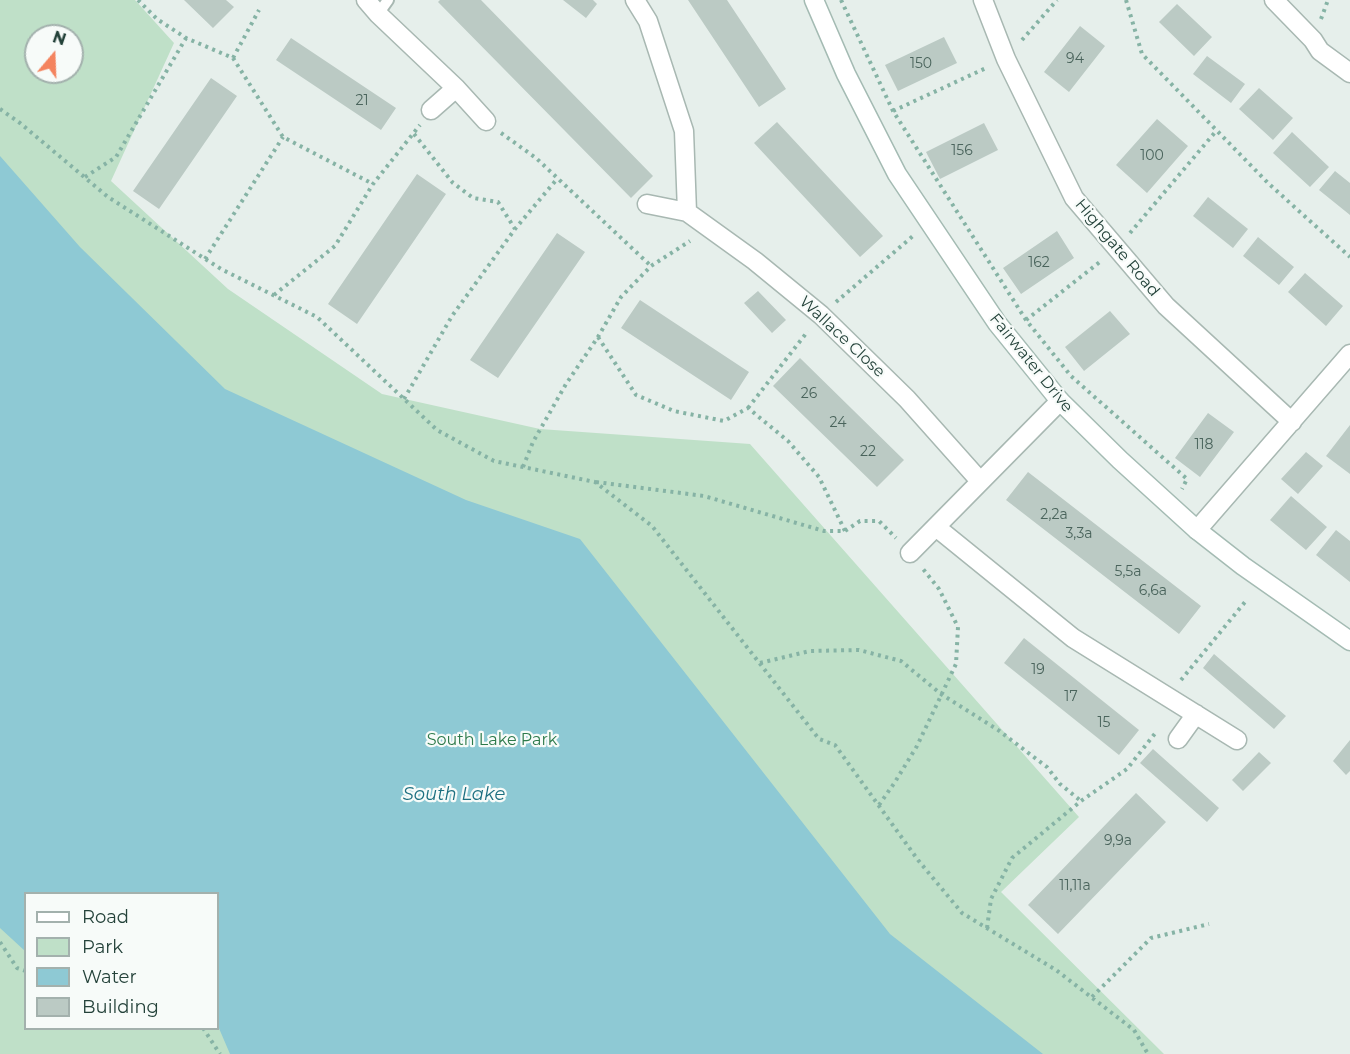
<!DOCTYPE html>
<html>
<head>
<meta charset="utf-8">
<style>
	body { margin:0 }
	#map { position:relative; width:1350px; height:1054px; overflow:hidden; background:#e6efeb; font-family:Montserrat,sans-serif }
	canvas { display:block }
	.legend { position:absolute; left:24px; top:892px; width:195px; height:138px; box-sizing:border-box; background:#f7fbf9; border:2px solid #a3b1ad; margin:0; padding:8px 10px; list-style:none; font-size:18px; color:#24423a }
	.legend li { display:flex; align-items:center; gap:12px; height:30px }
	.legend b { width:30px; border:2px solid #a3b1ad }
	.north { position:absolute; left:24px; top:24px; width:60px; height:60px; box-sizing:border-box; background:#f7fbf9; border:2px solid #a3b1ad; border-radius:50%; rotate:19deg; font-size:16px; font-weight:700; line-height:24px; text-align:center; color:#24423a }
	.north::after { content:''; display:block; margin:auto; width:21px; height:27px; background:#f4845f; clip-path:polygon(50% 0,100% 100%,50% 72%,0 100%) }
</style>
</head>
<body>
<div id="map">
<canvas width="1350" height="1054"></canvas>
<ul class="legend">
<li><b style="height:8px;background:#fff"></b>Road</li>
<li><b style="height:16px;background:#bfe0c8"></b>Park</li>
<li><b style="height:16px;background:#8ec9d4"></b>Water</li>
<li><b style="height:16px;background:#bbcac4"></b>Building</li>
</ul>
<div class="north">N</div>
</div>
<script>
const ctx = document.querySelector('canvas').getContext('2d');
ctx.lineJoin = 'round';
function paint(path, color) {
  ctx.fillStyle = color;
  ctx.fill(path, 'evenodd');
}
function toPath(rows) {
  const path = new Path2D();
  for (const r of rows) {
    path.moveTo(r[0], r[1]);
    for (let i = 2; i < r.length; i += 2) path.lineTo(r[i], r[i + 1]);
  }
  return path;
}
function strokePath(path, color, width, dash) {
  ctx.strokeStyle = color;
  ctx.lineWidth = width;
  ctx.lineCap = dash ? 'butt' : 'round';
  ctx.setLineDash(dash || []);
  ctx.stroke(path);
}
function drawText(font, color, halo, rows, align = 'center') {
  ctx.font = font + ' Montserrat,sans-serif';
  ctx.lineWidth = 4.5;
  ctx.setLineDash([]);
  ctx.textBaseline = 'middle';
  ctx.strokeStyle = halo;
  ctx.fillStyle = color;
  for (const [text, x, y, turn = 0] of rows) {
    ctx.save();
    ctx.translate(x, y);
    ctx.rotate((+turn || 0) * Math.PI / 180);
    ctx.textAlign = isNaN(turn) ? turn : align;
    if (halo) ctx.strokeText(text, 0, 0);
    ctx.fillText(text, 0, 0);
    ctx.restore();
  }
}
paint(toPath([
	[0,0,135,0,174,43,111,181,228,289,382,394,540,429,750,444,1079,817,1001,892,1164,1054,0,1054],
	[36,36,72,36,72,72,36,72],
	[26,894,218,894,218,1028,26,1028]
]), '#bfe0c8');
paint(toPath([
	[0,156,80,247,225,389,466,500,580,539,890,934,1043,1054,230,1054,218,1026,218,894,26,894,25,951,0,928]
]), '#8ec9d4');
paint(toPath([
	[184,0,226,0,234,7,213,28],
	[440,0,481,0,653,176,631,198,438,2],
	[563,0,593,0,597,4,586,18],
	[688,0,727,0,786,89,759,107],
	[1177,4,1212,37,1194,56,1159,22],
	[1080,26,1105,46,1069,92,1044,72],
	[944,37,957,63,898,91,885,65],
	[291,38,396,108,381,130,276,60],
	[1207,56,1245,84,1231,103,1193,74],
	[211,78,237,96,159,209,133,191],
	[1259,88,1293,118,1273,140,1239,109],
	[1157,119,1188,146,1147,193,1116,165],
	[777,122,883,236,860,257,754,143],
	[984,123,998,150,940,179,926,152],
	[1292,132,1329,167,1310,187,1273,153],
	[1335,171,1350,183,1350,215,1319,190],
	[417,174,446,194,357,324,328,304],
	[1208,197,1248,229,1233,248,1193,216],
	[1057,231,1074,258,1021,294,1003,268],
	[557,233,585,252,498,378,470,360],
	[1258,237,1294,267,1279,285,1243,256],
	[1305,273,1343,306,1326,326,1288,292],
	[758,291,786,320,772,333,744,303],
	[640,300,749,372,731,400,621,328],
	[1110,311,1130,334,1084,371,1065,347],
	[800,358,904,460,877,487,773,386],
	[1208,413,1234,432,1200,477,1175,458],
	[1350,425,1350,474,1326,456],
	[1306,452,1323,466,1298,494,1281,479],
	[1028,472,1201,606,1179,634,1006,500],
	[1291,496,1327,527,1306,550,1270,520],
	[1336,530,1350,541,1350,582,1316,555],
	[1024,638,1139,730,1119,755,1004,663],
	[1214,654,1286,716,1274,729,1203,668],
	[1350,740,1350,771,1346,775,1333,761],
	[1153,749,1219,808,1207,822,1140,763],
	[1259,752,1271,763,1243,791,1232,780],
	[1136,793,1166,822,1058,934,1028,905]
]), '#bbcac4');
const lane = toPath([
	[378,14,388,0]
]);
const street = toPath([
	[366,0,378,14,456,88,486,121],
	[635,0,648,21,684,131,687,212],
	[983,0,1006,59,1074,198,1166,306,1292,422],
	[1274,0,1313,40,1320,51,1350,73],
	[431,110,456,88],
	[647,204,687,212,755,261,821,315,907,399,980,481],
	[936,527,1073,638,1237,740],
	[1197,530,1350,354],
	[910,553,1060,401],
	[1178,739,1196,714]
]);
const secondary = toPath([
	[814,0,846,74,897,174,997,323,1060,401,1120,460,1197,530,1243,566,1350,641]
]);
strokePath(lane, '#a8b8b2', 14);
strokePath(street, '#a8b8b2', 21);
strokePath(secondary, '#a4bbb3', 21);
strokePath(toPath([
	[138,0,157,19,186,38,233,58,283,137,373,184],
	[841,0,893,111,1026,320,1071,376,1187,479,1182,489],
	[1126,0,1142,54,1269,184,1350,257],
	[1321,19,1328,0],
	[1022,40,1057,0],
	[233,58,259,10],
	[0,109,20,123,108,197,221,269,317,317,437,430,494,461,595,482,652,526,819,739,835,745,918,860,962,913,1056,970,1134,1030,1148,1054],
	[893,111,986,68],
	[501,133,536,158,651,266],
	[414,134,453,183,473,198,498,202,515,229],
	[85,177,116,157,186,38],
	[1130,233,1217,130],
	[205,259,283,137],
	[274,295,335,246,373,184,420,125],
	[836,302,913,236],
	[1026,320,1101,261],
	[598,337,636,395,674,411,724,421,748,408,788,441,819,477,845,531],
	[404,399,452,316,515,229,557,179],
	[748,408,808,331],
	[523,467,533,442,566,384,598,337,621,297,651,266,690,241],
	[596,482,704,496,824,531,845,531,860,521,879,521,896,538],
	[760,663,810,651,859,650,901,661,941,694,998,730,1047,767,1060,784,1081,801],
	[1181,680,1245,602],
	[879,805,895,782,917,746,956,664,958,627,939,589,923,569],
	[987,928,991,899,1012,858,1081,801,1127,769,1157,731],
	[0,942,17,968,26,971],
	[1092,997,1151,938,1209,924],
	[203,1028,220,1054]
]), '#86b3a5', 4, [3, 4.5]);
strokePath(lane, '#fff', 10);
strokePath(street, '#fff', 18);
strokePath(secondary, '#fff', 18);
drawText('14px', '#4a645c', null, [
	["94",1075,59],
	["150",921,64],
	["21",362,101],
	["156",962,151],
	["100",1152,156],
	["162",1039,263],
	["26",809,394],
	["24",838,423],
	["118",1204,445],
	["22",868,452],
	["2,2a",1054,515],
	["3,3a",1079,534],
	["5,5a",1128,572],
	["6,6a",1153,591],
	["19",1038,670],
	["17",1071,697],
	["15",1104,723],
	["9,9a",1118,841],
	["11,11a",1075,886]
]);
drawText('16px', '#24423a', '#f7fbf9', [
	["Highgate Road",1117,248,50],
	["Wallace Close",842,337,43],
	["Fairwater Drive",1031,363,51]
]);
drawText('16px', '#2d7a4b', '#f7fbf9', [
	["South Lake Park",492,740]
]);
drawText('italic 18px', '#1c6f80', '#f7fbf9', [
	["South Lake",454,795]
]);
</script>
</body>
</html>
